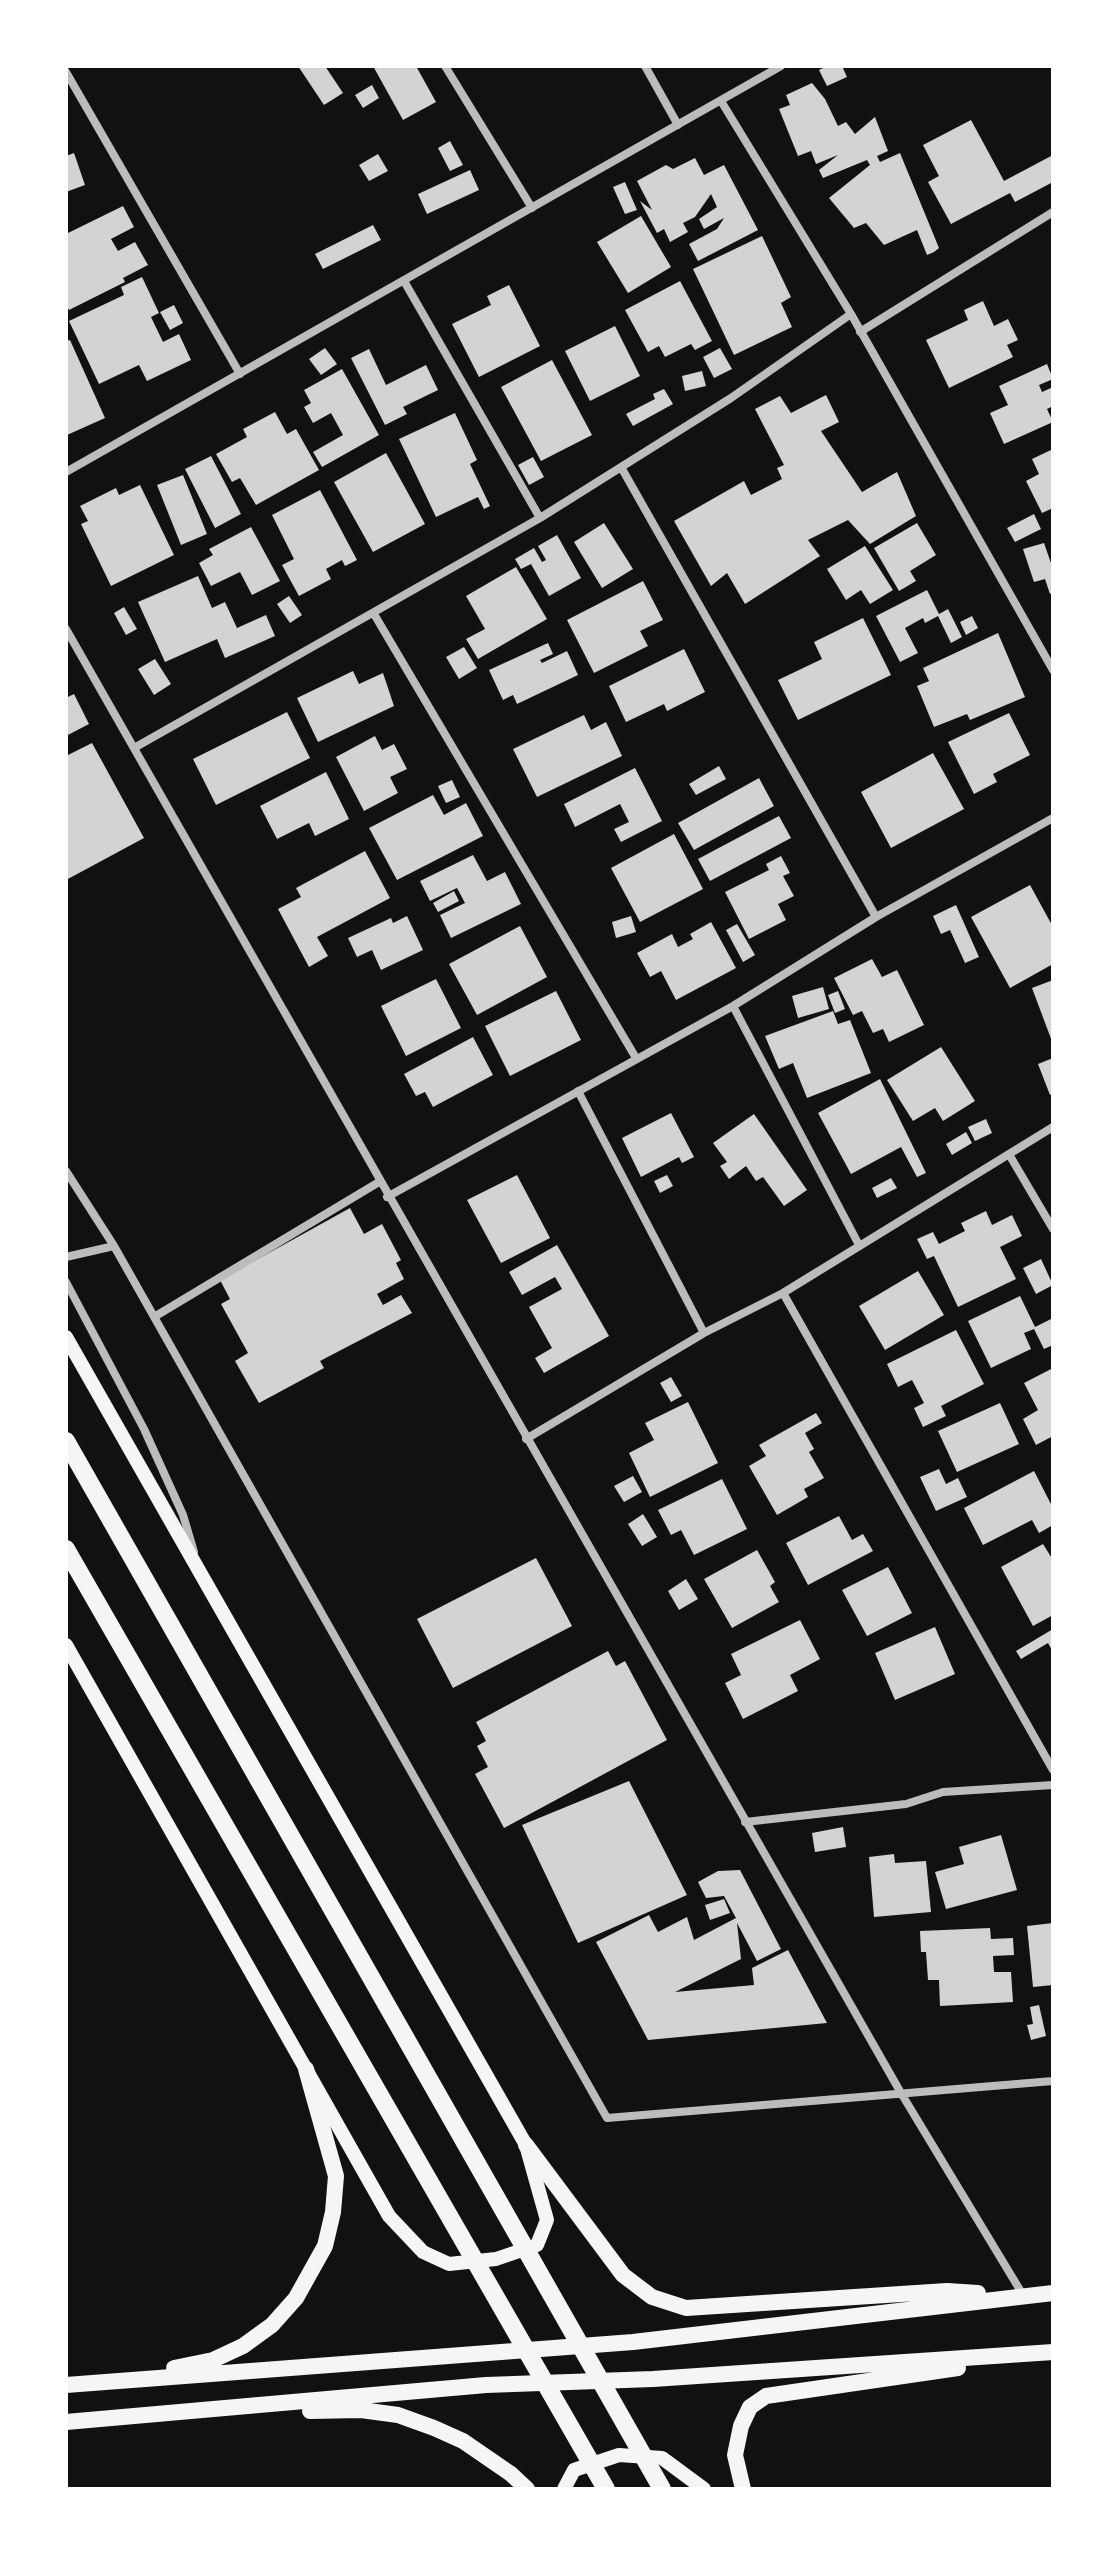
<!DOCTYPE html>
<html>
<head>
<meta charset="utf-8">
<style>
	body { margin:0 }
	#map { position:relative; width:1119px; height:2555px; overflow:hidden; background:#111; font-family:"DM Sans",sans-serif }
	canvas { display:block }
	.frame { position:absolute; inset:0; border:68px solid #fff; pointer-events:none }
</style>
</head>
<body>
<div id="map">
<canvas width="1119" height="2555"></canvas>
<div class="frame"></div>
</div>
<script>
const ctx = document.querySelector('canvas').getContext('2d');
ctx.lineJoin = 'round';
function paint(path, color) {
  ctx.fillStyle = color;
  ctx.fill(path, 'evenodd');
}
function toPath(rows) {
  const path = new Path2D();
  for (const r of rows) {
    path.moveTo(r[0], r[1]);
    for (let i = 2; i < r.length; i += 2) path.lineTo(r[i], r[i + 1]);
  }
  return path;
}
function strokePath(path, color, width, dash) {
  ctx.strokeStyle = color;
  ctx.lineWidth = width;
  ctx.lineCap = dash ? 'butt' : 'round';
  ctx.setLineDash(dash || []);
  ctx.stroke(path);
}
paint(toPath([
	[298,66,325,66,343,93,324,105],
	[373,66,416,66,436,102,403,120],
	[827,66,842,66,847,77,827,86,819,70],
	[812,83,825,99,838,126,846,122,855,134,875,117,888,151,877,156,880,162,900,153,939,248,934,252,927,255,917,230,884,245,866,223,854,228,829,198,870,165,867,160,823,178,819,170,838,155,816,164,811,151,798,156,779,109,790,105,786,95],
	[372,85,379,98,363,108,355,95],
	[971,120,1004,181,1053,155,1053,182,1015,202,1010,193,951,224,928,182,939,176,923,145],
	[450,141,463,165,450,171,438,148],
	[74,153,85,185,66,192,66,156],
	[378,154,388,171,369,181,359,165],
	[695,158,704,175,724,165,758,230,698,261,689,244,717,229,724,218,704,229,699,219,717,207,711,194,695,217,683,223,688,232,670,242,664,229,657,233,640,201,652,210,637,181,666,165,673,169],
	[470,170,479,190,427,214,418,194],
	[625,182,637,210,625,214,613,187],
	[123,206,134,227,111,239,118,251,135,242,148,265,123,278,125,282,69,310,66,304,66,234],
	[641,216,671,267,628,293,597,242],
	[373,225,381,240,323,269,315,254],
	[762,236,791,297,781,303,792,327,734,355,693,269],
	[142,277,159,313,151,317,163,342,179,334,191,360,147,381,139,365,99,384,69,321,124,295,121,287],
	[680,281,712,341,695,350,691,344,665,357,659,346,648,352,625,310],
	[509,285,540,346,479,377,452,324,491,305,487,296],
	[983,301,994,326,1008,319,1018,340,1007,345,1013,357,949,388,926,340,968,320,964,310],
	[174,305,183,323,170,330,160,312],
	[615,326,640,376,590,401,565,351],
	[70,340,105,418,67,435,66,341],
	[325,348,337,364,321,375,309,359],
	[720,348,732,369,714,378,703,357],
	[369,349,386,385,426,365,438,390,403,407,407,414,385,425,351,358],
	[552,360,592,435,541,461,501,387],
	[1047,364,1053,379,1039,385,1042,392,1053,387,1053,406,1047,409,1053,422,1004,444,990,413,1008,405,999,386],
	[342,369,379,435,322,467,313,452,343,435,331,413,313,423,304,407,311,403,304,390],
	[702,371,706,386,685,391,682,376],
	[664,389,673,404,633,426,626,414,655,399,653,394],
	[826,395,839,422,821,431,862,492,897,472,916,516,870,544,848,520,808,540,820,556,745,604,727,573,711,586,674,521,744,481,751,495,782,479,777,468,784,465,755,409,780,396,791,413],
	[275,412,287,434,296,429,319,470,256,505,240,478,232,482,216,454,247,437,243,429],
	[455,413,477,460,470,464,490,506,484,509,478,497,436,517,399,439],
	[1053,449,1053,508,1042,513,1026,481,1039,474,1032,459],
	[386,453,425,524,373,552,334,482],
	[211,456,241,514,215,528,185,469],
	[533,457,544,477,529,485,518,465],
	[183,475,207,534,181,545,157,485],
	[140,485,174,555,111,586,81,524,88,521,80,506,116,488,119,495],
	[320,490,357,560,345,566,342,560,326,569,331,579,299,596,282,565,294,559,272,515],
	[1034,514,1041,529,1015,542,1007,528],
	[604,523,633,569,602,588,574,542],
	[917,523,936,555,910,571,916,581,899,591,874,548],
	[251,527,280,581,252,595,240,572,211,586,199,563,213,555,209,549],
	[557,535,581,578,549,596,531,564,521,569,515,559,534,548,542,562,546,560,538,546],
	[1044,543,1053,569,1053,592,1050,594,1045,579,1034,582,1023,549],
	[865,546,893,590,870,604,861,590,846,600,827,569],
	[516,567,547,619,478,659,466,639,485,629,466,596],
	[198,576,212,608,225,602,237,628,266,615,275,636,225,658,217,639,165,662,138,602],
	[643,581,663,620,640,631,648,646,594,673,567,620],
	[927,590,939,614,948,609,962,637,951,643,938,616,925,623,923,618,905,628,918,653,900,662,876,616],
	[289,596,302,615,290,623,277,604],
	[124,607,137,629,126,635,114,613],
	[972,616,978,628,966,635,960,622],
	[863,618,891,675,798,720,778,680,822,659,814,642],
	[998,633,1025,697,970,720,967,714,934,727,917,686,929,681,923,668],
	[548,643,553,654,540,660,542,663,567,651,578,675,517,704,513,695,503,700,489,670],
	[464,647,477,668,459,679,446,657],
	[684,649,705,692,667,711,664,704,626,722,609,686],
	[155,659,171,684,154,695,138,669],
	[353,671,359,684,383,673,394,706,318,742,297,698],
	[74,694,89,724,66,736,66,698],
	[287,712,310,758,216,805,193,759],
	[1009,713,1030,755,993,774,997,782,974,794,948,742],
	[584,715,591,730,606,722,622,756,537,797,513,749],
	[375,736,382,750,394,744,407,769,390,777,398,793,364,811,336,757],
	[92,743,144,838,66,880,66,756],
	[933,753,964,809,891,848,861,792],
	[719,766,726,779,696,795,689,784],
	[635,768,662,821,621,842,614,829,629,822,620,804,575,827,564,804],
	[326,772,349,819,315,836,309,823,277,839,260,806],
	[759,778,774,806,694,850,678,823],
	[452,780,460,797,446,803,438,786],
	[433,795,444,815,466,803,483,836,397,880,369,828],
	[779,816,791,838,710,881,698,859],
	[674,834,703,889,640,922,611,868],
	[365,851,390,898,317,937,328,956,309,967,278,909,301,897,296,888],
	[473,855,487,881,505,872,521,904,451,938,440,915,465,903,457,888,430,901,420,881],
	[781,856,790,873,783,876,794,896,778,904,786,920,749,939,725,892,769,870,766,864],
	[1030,885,1053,927,1053,964,1010,988,971,917],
	[454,891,459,901,438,912,433,903],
	[956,905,979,957,965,963,950,930,941,934,933,916],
	[407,916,423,950,381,970,372,950,357,957,348,938,391,918,393,923],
	[631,916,636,932,616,938,612,922],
	[711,922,736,968,676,1000,661,971,650,977,637,953,672,934,678,947,693,939,690,934],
	[737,924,755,955,743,962,726,930],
	[520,926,547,977,477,1015,449,964],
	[872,959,882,977,897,970,924,1025,889,1042,883,1029,873,1033,862,1011,853,1015,834,978],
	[436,979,461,1028,406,1056,381,1006],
	[1053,980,1053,1044,1032,988],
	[823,987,829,1009,798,1018,792,996],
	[556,991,581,1040,510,1076,485,1026],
	[838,991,845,1009,835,1013,828,995],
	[833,1011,838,1024,850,1020,871,1073,807,1098,793,1063,779,1069,765,1036],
	[473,1037,493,1075,433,1107,425,1092,416,1096,404,1074],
	[941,1047,975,1101,943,1121,935,1108,913,1121,887,1080],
	[1053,1058,1053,1093,1050,1095,1038,1064],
	[880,1079,926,1173,917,1177,901,1147,851,1174,818,1113],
	[671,1113,694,1157,682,1163,679,1157,641,1177,622,1138],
	[754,1114,807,1190,784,1206,763,1177,756,1181,746,1166,729,1179,720,1166,727,1162,713,1143],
	[986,1119,992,1133,975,1141,968,1127],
	[966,1132,972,1143,952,1155,946,1144],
	[517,1175,550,1238,501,1263,467,1200],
	[667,1175,673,1186,660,1193,654,1181],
	[891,1178,897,1188,877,1198,872,1188],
	[350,1208,364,1234,382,1224,401,1260,396,1263,404,1279,377,1294,383,1305,401,1295,412,1313,320,1361,324,1368,259,1403,235,1361,248,1353,221,1304,230,1299,220,1280],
	[986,1211,992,1225,1012,1215,1022,1236,1000,1247,1016,1279,958,1307,934,1256,927,1259,917,1239,933,1232,939,1244,965,1231,961,1223],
	[557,1245,609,1336,544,1373,535,1358,552,1348,529,1307,562,1289,555,1277,522,1295,509,1272],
	[1041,1259,1053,1285,1036,1294,1023,1268],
	[918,1271,944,1315,885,1350,859,1306],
	[1020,1296,1035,1327,1053,1318,1053,1345,1044,1349,1034,1329,1024,1333,1031,1349,991,1368,968,1321],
	[956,1330,984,1384,941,1406,946,1416,923,1427,914,1408,924,1403,912,1380,898,1387,887,1364],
	[1053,1368,1053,1436,1036,1445,1023,1419,1038,1410,1024,1383],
	[671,1377,682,1396,671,1402,660,1383],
	[688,1402,718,1463,650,1497,629,1453,654,1440,645,1423],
	[1000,1403,1019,1444,957,1472,938,1431],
	[816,1413,822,1423,805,1433,814,1449,809,1452,824,1478,804,1489,808,1497,777,1515,749,1466,766,1456,759,1445],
	[939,1469,946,1484,958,1478,967,1497,936,1511,920,1477],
	[1034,1471,1053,1508,1053,1525,1039,1533,1032,1520,983,1545,964,1508],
	[633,1476,642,1492,624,1502,614,1486],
	[722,1479,747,1529,694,1555,681,1530,671,1535,658,1510],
	[643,1514,657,1537,642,1546,628,1524],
	[839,1516,852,1540,863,1534,873,1551,808,1585,786,1543],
	[1043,1544,1053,1560,1053,1615,1033,1626,1001,1567],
	[757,1550,775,1582,770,1586,779,1602,732,1628,704,1579],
	[536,1558,572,1626,453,1688,417,1619],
	[888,1567,912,1613,867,1636,842,1590],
	[686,1579,698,1599,679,1610,668,1591],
	[800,1620,820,1659,790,1675,798,1691,743,1719,725,1683,741,1675,731,1654],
	[935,1627,955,1674,895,1700,875,1653],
	[1053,1629,1053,1652,1048,1643,1021,1659,1016,1651],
	[608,1651,616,1666,625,1661,667,1740,504,1828,475,1774,488,1767,477,1746,486,1741,476,1722],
	[629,1781,687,1895,578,1943,522,1825],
	[843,1827,846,1847,815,1852,812,1833],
	[1001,1835,1017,1890,946,1909,935,1872,964,1864,959,1847],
	[894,1854,895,1863,926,1861,931,1912,874,1917,869,1857],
	[740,1870,781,1949,757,1961,737,1923,741,1959,675,1992,754,1985,752,1968,788,1950,827,2023,648,2040,596,1942,649,1915,658,1932,687,1917,694,1940,736,1918,724,1896,706,1898,698,1882,718,1871],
	[724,1899,730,1913,710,1920,705,1905],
	[1053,1923,1053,1985,1033,1987,1027,1926],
	[990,1928,991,1939,1013,1938,1014,1955,993,1956,994,1972,1011,1972,1013,2002,940,2006,939,1980,928,1980,926,1952,921,1952,920,1931],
	[1039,2005,1046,2036,1031,2040,1027,2025,1033,2024,1030,2007]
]), '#d3d3d3');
strokePath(toPath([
	[445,66,532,208],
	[645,66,678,125],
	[66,72,240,374],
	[721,101,851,314,1053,670],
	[404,281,540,518],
	[860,332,1053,212],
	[621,467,876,917],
	[66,472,781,66],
	[374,614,636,1058],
	[66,629,901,2093,1023,2295],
	[134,748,540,518,731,398,851,314],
	[733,1006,859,1245],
	[578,1091,704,1333],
	[1010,1156,1053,1229],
	[66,1171,114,1246,607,2118,1053,2081],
	[387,1197,733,1006,876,917,1053,818],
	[66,1257,114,1246],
	[66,1282,144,1429,183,1515,194,1552],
	[783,1293,1053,1770],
	[154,1317,379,1182],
	[526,1439,704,1333,783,1293,1053,1127],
	[745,1822,906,1804,943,1792,1053,1785]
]), '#bcbcbc', 8);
strokePath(toPath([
	[66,1337,526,2145,547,2220,537,2245,496,2259,449,2264,423,2252,389,2216,66,1645],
	[564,2489,574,2470,619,2455,662,2458,704,2489]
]), '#f5f5f5', 14);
strokePath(toPath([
	[526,2145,623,2275,652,2297,686,2308,947,2291,978,2293],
	[174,2368,213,2360,243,2346,272,2325,296,2298,325,2246,333,2212,336,2176,306,2069],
	[66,2385,633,2342,1053,2293],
	[310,2411,361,2410,398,2415,434,2428,463,2441,511,2474,527,2489],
	[66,2422,486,2385,653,2379,1053,2352],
	[743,2489,735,2455,741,2426,750,2407,766,2396,958,2368]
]), '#f5f5f5', 16);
strokePath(toPath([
	[66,1441,662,2489],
	[66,1549,606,2489]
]), '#f5f5f5', 18);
</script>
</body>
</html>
